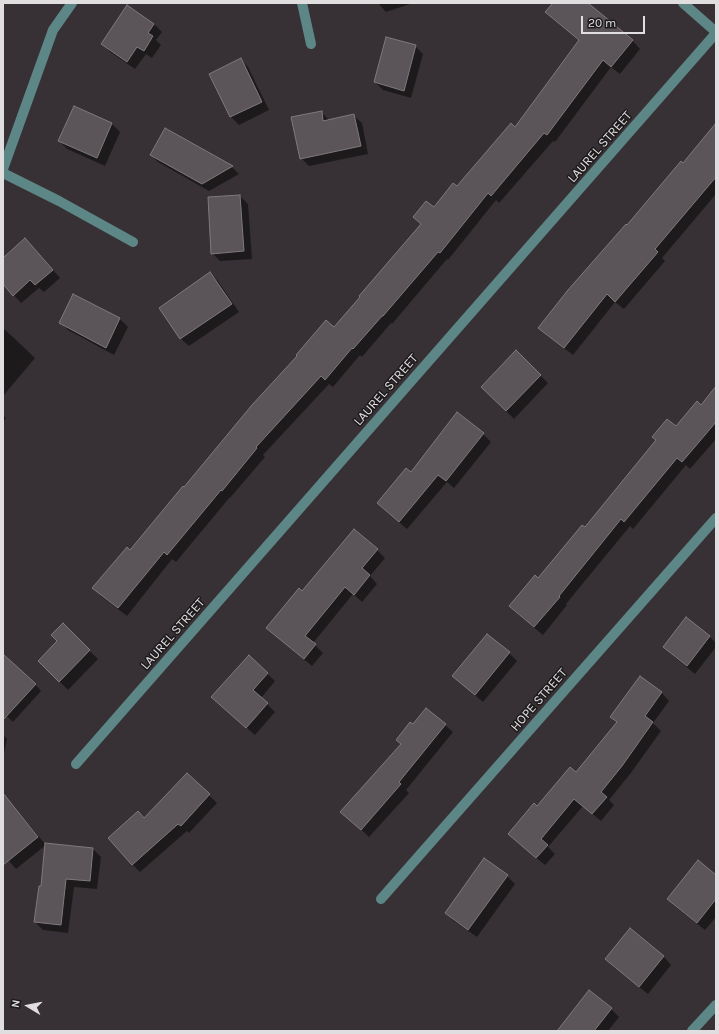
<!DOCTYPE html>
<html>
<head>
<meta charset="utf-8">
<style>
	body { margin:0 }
	#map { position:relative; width:719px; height:1034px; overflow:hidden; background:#373135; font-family:Karla,sans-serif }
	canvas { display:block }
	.frame { position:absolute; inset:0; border:4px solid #e1dee0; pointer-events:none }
	.north { position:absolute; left:8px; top:986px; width:40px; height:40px; -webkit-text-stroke:3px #1d1a1c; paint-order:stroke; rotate:280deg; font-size:11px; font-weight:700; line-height:16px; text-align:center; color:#e1dee0 }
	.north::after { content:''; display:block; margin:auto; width:14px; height:18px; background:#e1dee0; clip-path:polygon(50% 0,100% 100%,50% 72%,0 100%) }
	.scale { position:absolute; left:581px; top:16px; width:64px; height:18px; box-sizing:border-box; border:2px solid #e1dee0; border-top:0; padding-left:5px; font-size:12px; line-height:14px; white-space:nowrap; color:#e1dee0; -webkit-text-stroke:3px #1d1a1c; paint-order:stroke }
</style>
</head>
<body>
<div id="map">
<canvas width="719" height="1034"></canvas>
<div class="frame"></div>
<div class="north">N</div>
<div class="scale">20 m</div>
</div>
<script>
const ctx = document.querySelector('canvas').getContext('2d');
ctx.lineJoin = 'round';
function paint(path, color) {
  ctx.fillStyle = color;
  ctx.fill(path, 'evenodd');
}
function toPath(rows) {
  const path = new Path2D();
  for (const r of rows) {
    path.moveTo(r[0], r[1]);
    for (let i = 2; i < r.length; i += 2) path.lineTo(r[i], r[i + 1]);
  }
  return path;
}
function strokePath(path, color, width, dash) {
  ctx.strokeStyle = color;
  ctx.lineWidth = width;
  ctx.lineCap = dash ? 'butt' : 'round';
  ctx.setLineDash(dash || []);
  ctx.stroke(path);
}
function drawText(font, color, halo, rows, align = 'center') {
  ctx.font = font + ' Karla,sans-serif';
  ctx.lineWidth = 3;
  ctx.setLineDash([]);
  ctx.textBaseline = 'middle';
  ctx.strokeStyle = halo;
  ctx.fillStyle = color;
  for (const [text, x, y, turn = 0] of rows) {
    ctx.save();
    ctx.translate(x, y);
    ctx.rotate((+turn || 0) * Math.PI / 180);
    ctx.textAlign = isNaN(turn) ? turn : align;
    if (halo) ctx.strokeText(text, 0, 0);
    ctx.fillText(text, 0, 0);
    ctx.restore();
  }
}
paint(toPath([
	[378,3,413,3,386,12],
	[554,3,587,3,633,41,640,49,620,74,611,67,555,142,553,141,499,203,496,200,448,260,447,259,392,324,391,323,362,357,360,355,333,387,329,384,263,455,265,457,230,498,230,497,176,562,172,559,127,616,101,596,94,588,130,552,184,488,334,329,422,225,414,217,434,209,457,187,515,128,580,41,554,20,546,12],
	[127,6,154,24,162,32,156,40,161,45,152,58,146,54,135,69,110,52,102,44],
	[415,46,423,54,411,98,383,90,375,82],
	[240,59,248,67,269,110,239,125,231,117,210,75],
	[75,107,112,124,120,132,105,166,67,149,59,141],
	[321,112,330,121,354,116,362,123,368,154,309,166,301,158],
	[716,125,716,194,662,258,665,261,624,309,615,302,573,355,547,335,540,328,627,226,683,165],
	[165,129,232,167,239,174,209,191,158,162,151,155],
	[240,196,248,204,252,259,220,261,212,253],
	[33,247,60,278,44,292,39,288,21,303,3,283,3,259],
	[210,273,218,281,239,312,189,346,181,339,160,308],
	[74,295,120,319,128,327,114,355,68,330,60,322],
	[3,328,14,338,35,358,3,396],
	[516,352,548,383,514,419,482,387],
	[716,388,716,439,690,469,686,465,633,529,630,526,566,604,567,605,543,635,518,614,538,580,676,427,701,407],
	[3,415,6,418,3,422],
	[483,434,491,442,454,488,447,482,407,529,386,511,411,474],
	[377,550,385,558,370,576,377,584,362,602,353,594,313,643,323,653,312,666,276,636,268,628,303,593],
	[687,619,710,637,716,643,716,647,695,674,672,655,664,647],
	[63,625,98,659,68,690,39,661,58,641],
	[509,653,517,661,483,702,462,684],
	[249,657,275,681,261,698,275,712,255,735,221,705],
	[3,659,35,684,41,691,13,722,3,713],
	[640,677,662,693,669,701,653,723,661,731,630,774,609,800,614,805,601,821,583,806,548,847,555,854,545,865,517,842,509,834,538,807,576,773,617,723,611,717],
	[413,725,445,725,453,732,406,790,409,793,369,837,350,819,402,744],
	[3,735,7,739,3,758],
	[187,774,217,803,189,833,187,831,140,872,132,864,144,819],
	[4,796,12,804,45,844,93,849,101,857,97,889,74,887,68,933,43,930,35,922,42,887,46,845,16,869,3,854,3,797],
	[507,876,515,884,477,937,454,921,446,913],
	[716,877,716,917,705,930,676,907,668,899],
	[630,930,664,957,671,965,648,994,614,967,606,959],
	[589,991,611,1009,619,1017,608,1031,562,1031]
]), '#0007');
const building = toPath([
	[553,3,588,3,633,40,611,67,603,60,547,135,544,133,491,196,488,193,440,253,438,252,383,316,382,316,353,349,352,348,325,380,321,376,256,447,257,448,222,491,221,490,167,555,164,552,118,608,92,588,127,547,130,550,183,486,184,487,252,405,297,356,296,355,326,320,334,327,360,297,359,296,421,224,413,217,426,201,434,207,453,183,457,186,511,123,515,127,579,40,545,12,553,3],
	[127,5,154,24,148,33,153,36,144,51,137,47,127,62,101,44,127,5],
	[386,37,416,45,404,91,374,82,386,37],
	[241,58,262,102,230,117,209,74,241,58],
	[74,106,112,123,97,158,58,141,74,106],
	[322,111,323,121,354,114,361,146,300,159,291,117,322,111],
	[716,123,716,177,655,249,658,252,615,302,607,294,564,348,538,328,568,290,626,224,627,225,681,161,683,163,716,123],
	[165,128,233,166,202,184,150,155,165,128],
	[240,195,244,251,211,254,208,197,240,195],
	[25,238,53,270,35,285,30,280,13,296,3,284,3,258,25,238],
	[210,272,232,304,180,339,159,308,210,272],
	[73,294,120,318,106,348,59,323,73,294],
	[516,350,541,375,506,411,481,387,516,350],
	[716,386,716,422,682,462,677,458,624,522,621,519,559,596,560,597,534,627,509,606,535,575,538,578,582,525,585,527,656,440,652,437,667,419,676,426,697,401,701,405,716,386],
	[457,412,484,433,446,481,438,475,399,522,377,503,406,468,411,472,457,412],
	[354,529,378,549,362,568,370,575,354,595,345,587,305,636,316,644,304,659,266,628,299,588,302,591,354,529],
	[686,617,710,636,687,666,663,647,686,617],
	[63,623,90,650,59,682,38,661,57,641,51,635,63,623],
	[487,634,510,652,475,695,452,676,487,634],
	[3,654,36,684,3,720,3,654],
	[249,655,268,673,253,690,268,703,246,728,211,697,249,655],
	[640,676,662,692,645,716,653,722,622,766,601,792,607,797,592,814,574,799,541,839,548,845,536,858,508,834,534,803,537,806,570,767,576,772,617,722,610,717,640,676],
	[426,708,446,724,399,782,401,784,361,830,340,812,401,744,396,740,410,722,413,724,426,708],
	[187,773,210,794,181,826,178,824,132,865,108,838,138,811,144,818,187,773],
	[3,793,38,837,3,865,3,793],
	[45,843,93,848,90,881,66,879,61,925,34,922,39,886,41,886,45,843],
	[484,858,508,875,468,930,445,913,484,858],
	[698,860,716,875,716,899,697,923,667,899,698,860],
	[630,928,664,956,639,987,605,959,630,928],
	[589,990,612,1008,594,1031,557,1031,589,990]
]);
paint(building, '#5b5559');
strokePath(building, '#7f797d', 1);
strokePath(toPath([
	[302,3,311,44],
	[683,3,716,32],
	[3,169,53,30,72,3],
	[3,173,59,201,133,242],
	[76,764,716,33],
	[381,899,716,518],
	[692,1031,716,1005]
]), '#5d8787', 10);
drawText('13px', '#e1dee0', '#1d1a1c', [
	["LAUREL STREET",600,147,-49],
	["LAUREL STREET",386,390,-49],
	["LAUREL STREET",173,634,-49],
	["HOPE STREET",539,700,-49]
]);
</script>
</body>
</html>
